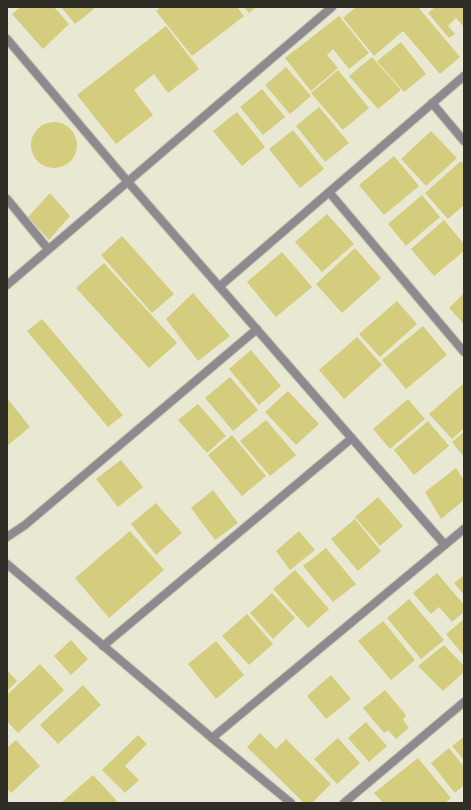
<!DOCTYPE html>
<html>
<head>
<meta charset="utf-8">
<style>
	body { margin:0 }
	#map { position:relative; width:471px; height:810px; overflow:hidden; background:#e9e8d2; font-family:"DejaVu Sans",sans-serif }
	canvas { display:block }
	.frame { position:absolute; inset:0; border:8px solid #2f2e26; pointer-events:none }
</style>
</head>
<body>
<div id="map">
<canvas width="471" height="810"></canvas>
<div class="frame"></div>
</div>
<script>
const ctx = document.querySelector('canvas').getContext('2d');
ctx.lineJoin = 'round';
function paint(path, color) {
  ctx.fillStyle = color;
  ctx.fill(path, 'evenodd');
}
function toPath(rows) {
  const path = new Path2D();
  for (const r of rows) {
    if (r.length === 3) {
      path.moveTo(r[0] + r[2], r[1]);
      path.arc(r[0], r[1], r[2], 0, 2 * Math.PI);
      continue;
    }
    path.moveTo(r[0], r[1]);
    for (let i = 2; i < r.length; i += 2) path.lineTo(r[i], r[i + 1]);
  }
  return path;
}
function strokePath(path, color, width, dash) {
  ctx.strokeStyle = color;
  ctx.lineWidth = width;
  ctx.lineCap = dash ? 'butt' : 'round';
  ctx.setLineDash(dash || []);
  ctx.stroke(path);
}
paint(toPath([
	[20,7,54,7,69,24,43,49,12,14],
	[61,7,92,7,94,9,75,24],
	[161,7,237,7,244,16,192,56,156,11],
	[244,7,256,7,249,13],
	[356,7,418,7,460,57,440,74,403,31,374,56,343,18],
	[435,7,464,7,464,27,456,18,448,26,455,34,449,38,428,13],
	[339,16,369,53,349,69,333,49,327,55,338,68,311,91,285,58],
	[166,26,199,69,168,93,154,74,134,90,153,115,116,144,77,95],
	[401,42,426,74,404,92,377,61],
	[372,57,401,90,378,109,349,76],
	[286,67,311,96,290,114,265,85],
	[338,70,369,108,343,130,311,93],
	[262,89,285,117,263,135,240,107],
	[319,107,349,143,325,162,296,126],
	[237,112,265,147,242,166,213,131],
	[54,145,23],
	[293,130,324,169,300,188,269,149],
	[431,131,457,158,426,186,401,159],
	[394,156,419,186,384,215,359,185],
	[461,161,464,164,464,205,448,219,425,193],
	[50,193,70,216,49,240,28,217],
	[422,195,440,217,406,246,388,224],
	[327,214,354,244,322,272,295,242],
	[444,220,464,244,464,251,434,276,411,249],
	[122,236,174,294,152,313,101,255],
	[355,248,381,278,342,313,316,284],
	[282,252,312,287,276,317,247,282],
	[104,263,177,343,149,368,76,288],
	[193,293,230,336,198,361,166,319],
	[464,293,464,324,449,308],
	[397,301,417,324,380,357,359,334],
	[42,319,123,415,108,427,27,331],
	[423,326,447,355,406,389,382,360],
	[357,337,382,365,344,399,319,370],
	[251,350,281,386,259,405,229,369],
	[230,377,258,410,233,431,205,398],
	[464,383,464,428,452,439,429,414],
	[288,391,319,424,296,445,265,412],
	[7,398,30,427,7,446],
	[408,399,425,419,390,449,373,429],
	[198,404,226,436,207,453,178,420],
	[266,420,296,455,270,476,240,441],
	[428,421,449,446,414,475,394,450],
	[464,432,464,457,452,442],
	[232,435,266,476,242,496,208,455],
	[121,460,143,487,118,507,96,479],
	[456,468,464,480,464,500,441,519,425,492],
	[213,490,238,523,215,540,191,508],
	[378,497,403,526,380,546,355,517],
	[156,503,182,533,156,555,131,524],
	[355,519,381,551,358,571,331,539],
	[130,531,164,570,109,618,75,578],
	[299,531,315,550,290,570,276,551],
	[326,548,356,584,333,602,303,566],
	[295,570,329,609,308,628,273,589],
	[437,573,464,605,464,612,452,622,439,607,431,614,413,593],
	[464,575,464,595,454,583],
	[272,593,295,618,273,639,250,613],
	[409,599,444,640,421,659,387,618],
	[247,614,273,644,249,665,222,636],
	[464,619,464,656,446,634],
	[383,621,415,660,391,680,358,641],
	[71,640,88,659,71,675,54,656],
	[216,641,244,675,216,699,188,664],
	[444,645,464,666,464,672,443,691,418,666],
	[40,664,64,690,18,733,7,721,7,695],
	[7,670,17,681,7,691],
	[331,675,351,699,326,719,307,696],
	[83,685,101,705,58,744,40,725],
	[385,690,406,715,403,720,409,728,396,739,388,730,384,733,363,708],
	[366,722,387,746,369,762,348,738],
	[260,733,276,749,286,739,331,784,312,803,304,803,247,747],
	[138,735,147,744,125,766,139,780,125,793,102,770],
	[464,737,464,760,452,746],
	[338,738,360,763,337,784,314,759],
	[16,740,40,766,11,793,7,788,7,748],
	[449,748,464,767,464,785,455,793,431,763],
	[418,758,451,798,445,803,383,803,374,793],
	[93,775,117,801,114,803,61,803]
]), '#d4cd7d');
const minor = toPath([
	[7,39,128,182,445,545],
	[432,103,464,141],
	[329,192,464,352],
	[7,199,48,249],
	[7,285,332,7],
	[220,286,464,76],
	[7,537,25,525,257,329],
	[103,646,352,438],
	[212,738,464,529],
	[344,803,464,702]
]);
const tertiary = toPath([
	[7,564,212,738,291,803]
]);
strokePath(minor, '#c4c3b0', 10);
strokePath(tertiary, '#c4c3b0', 10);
strokePath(minor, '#8e888f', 8);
strokePath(tertiary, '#8e888f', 8);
</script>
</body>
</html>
